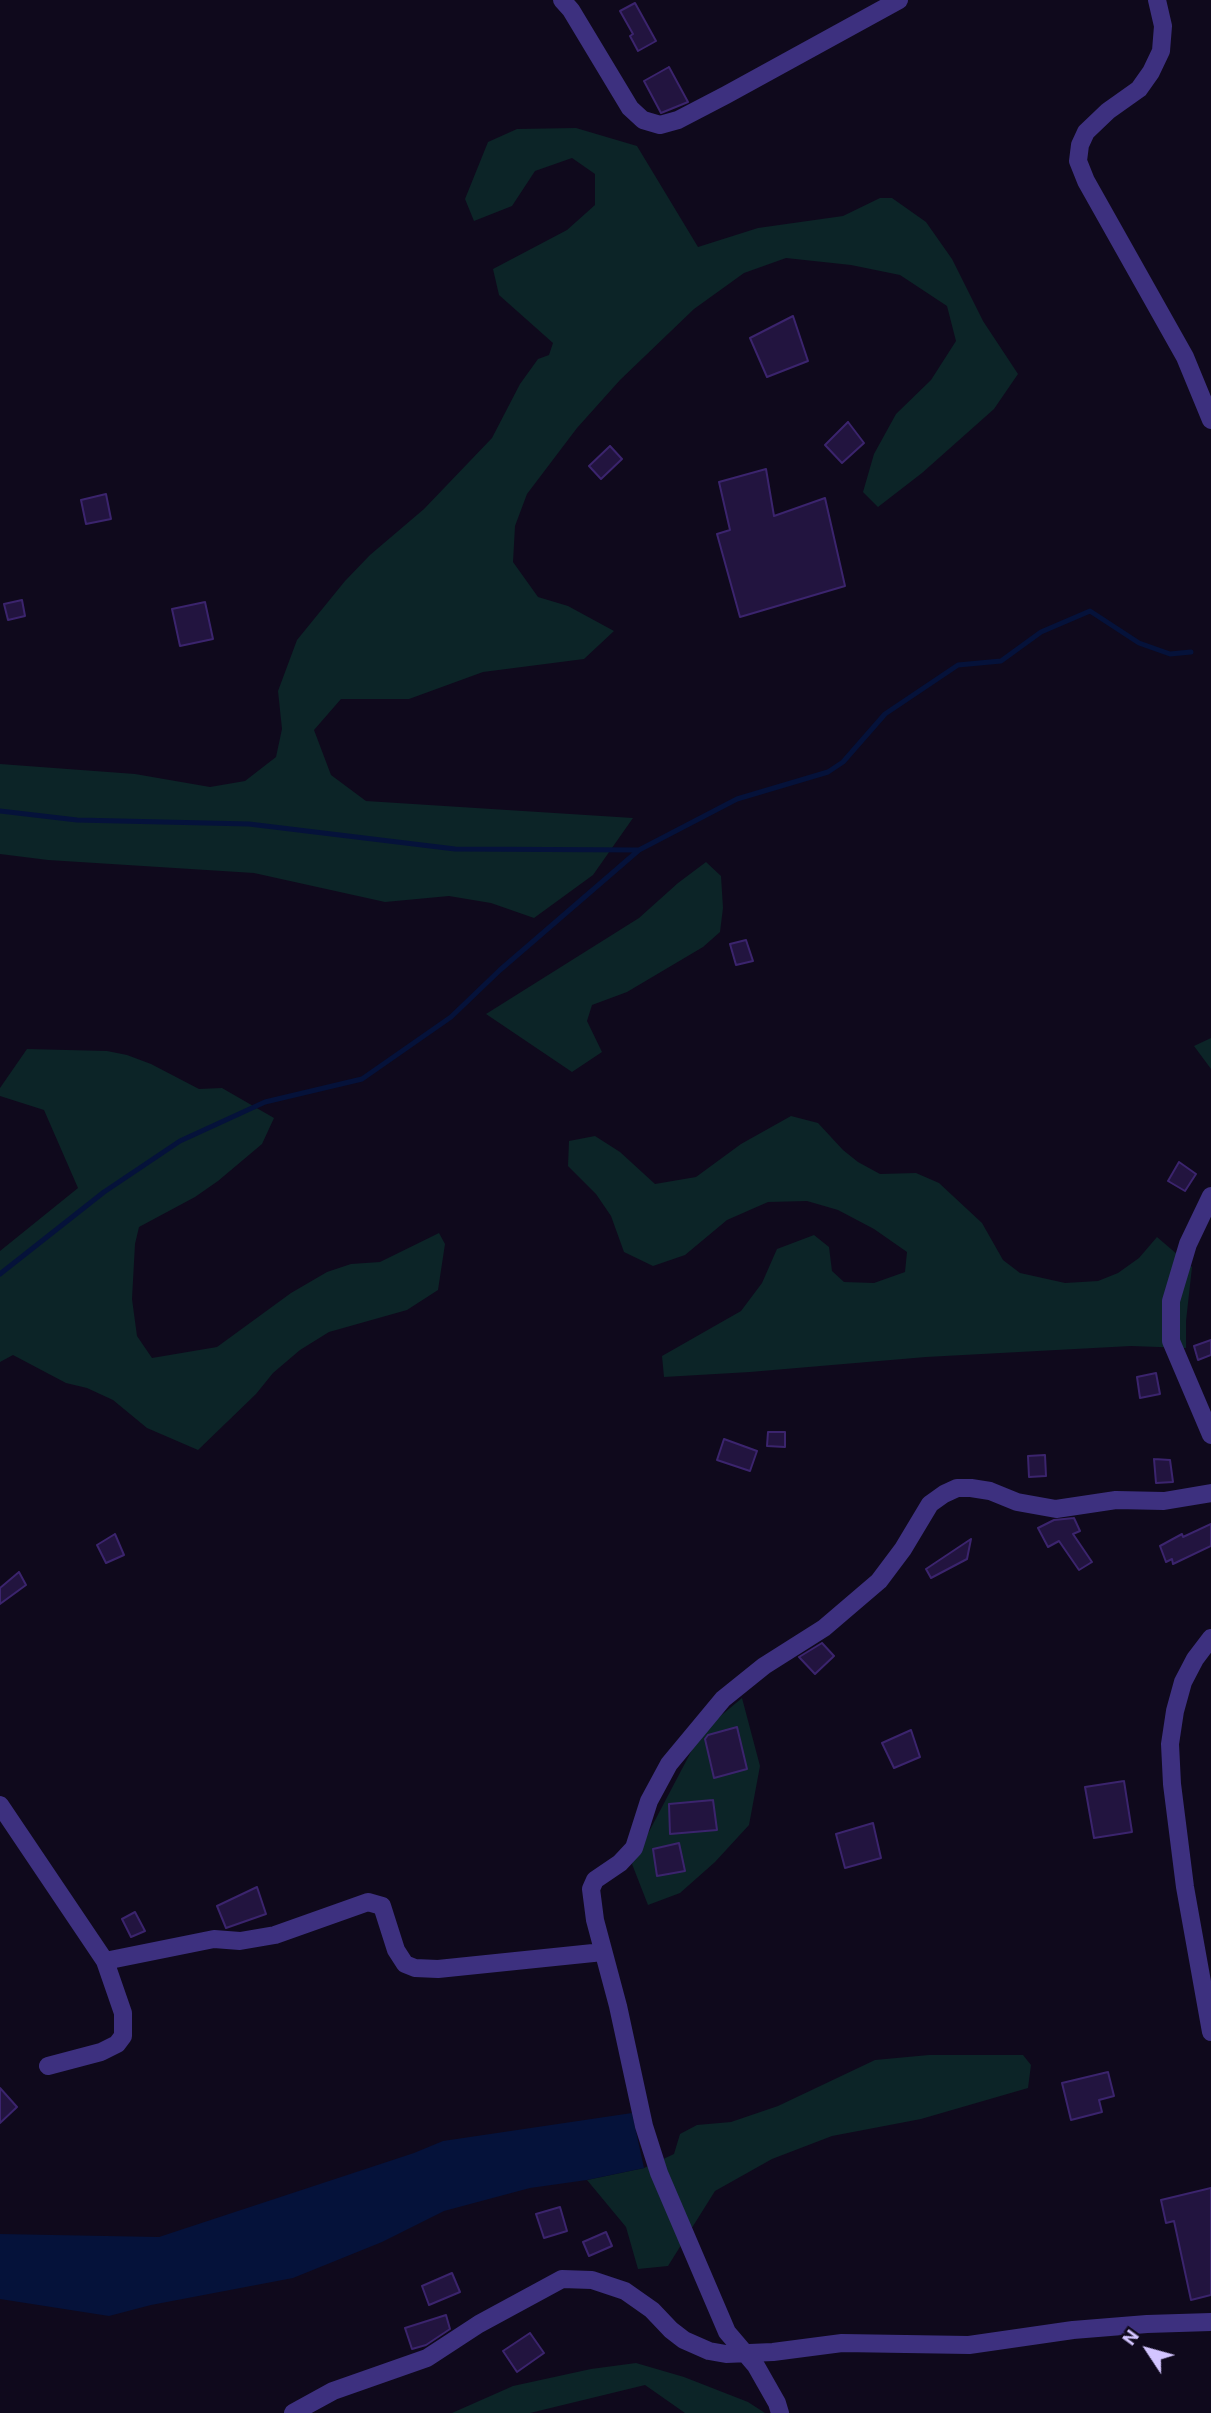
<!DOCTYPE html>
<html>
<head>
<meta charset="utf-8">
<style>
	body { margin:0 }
	#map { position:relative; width:1211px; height:2413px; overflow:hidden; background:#0f091c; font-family:Roboto,sans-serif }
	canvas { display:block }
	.north { position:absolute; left:1113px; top:2315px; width:70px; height:70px; -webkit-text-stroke:5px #0f091c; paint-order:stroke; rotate:306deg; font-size:19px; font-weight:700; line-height:28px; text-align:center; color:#d3c5ff }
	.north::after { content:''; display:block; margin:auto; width:24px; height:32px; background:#d3c5ff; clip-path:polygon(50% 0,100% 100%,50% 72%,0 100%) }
</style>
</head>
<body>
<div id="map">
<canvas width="1211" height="2413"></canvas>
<div class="north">N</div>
</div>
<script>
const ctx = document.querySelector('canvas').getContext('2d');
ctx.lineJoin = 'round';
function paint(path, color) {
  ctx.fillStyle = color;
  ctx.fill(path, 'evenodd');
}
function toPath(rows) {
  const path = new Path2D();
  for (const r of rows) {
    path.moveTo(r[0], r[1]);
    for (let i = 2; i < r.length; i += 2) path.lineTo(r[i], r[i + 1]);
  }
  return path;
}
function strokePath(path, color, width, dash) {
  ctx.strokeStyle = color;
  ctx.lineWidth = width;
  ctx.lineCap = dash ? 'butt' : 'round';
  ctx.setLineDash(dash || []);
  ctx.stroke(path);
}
paint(toPath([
	[576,128,637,146,698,247,758,228,843,216,880,198,892,198,926,222,952,259,983,321,1018,374,994,409,922,473,878,507,863,492,874,454,896,414,931,380,956,341,947,306,900,275,851,265,786,258,744,273,694,309,620,380,577,428,527,494,515,526,513,562,538,597,568,606,614,631,584,659,483,672,409,699,341,699,314,730,331,775,366,801,633,818,593,875,534,918,491,903,449,896,385,902,254,873,48,860,0,854,0,764,135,774,210,787,245,781,276,757,282,729,278,691,297,640,345,581,370,555,424,509,492,438,520,384,538,359,549,355,553,343,499,295,493,269,567,230,595,205,595,174,572,158,535,171,512,206,474,221,465,199,488,142,517,129],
	[706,862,721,876,723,908,720,932,703,947,627,992,592,1005,587,1021,602,1052,572,1072,486,1014,639,918,678,883],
	[1211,1038,1211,1069,1194,1046],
	[27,1049,107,1051,127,1055,151,1064,199,1089,222,1088,274,1118,262,1144,218,1181,195,1197,139,1227,135,1244,132,1299,137,1336,152,1358,217,1347,291,1293,327,1272,351,1264,380,1262,439,1233,445,1244,438,1290,407,1310,329,1332,300,1350,273,1373,256,1394,198,1450,147,1428,113,1400,87,1388,66,1383,13,1355,0,1362,0,1251,78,1188,44,1110,0,1096,0,1088],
	[791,1116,818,1123,843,1150,858,1162,880,1174,916,1173,939,1183,982,1223,1003,1260,1020,1273,1065,1283,1098,1281,1118,1273,1139,1258,1157,1237,1192,1267,1186,1321,1186,1348,1131,1346,926,1357,750,1372,664,1377,662,1356,741,1311,762,1283,777,1249,814,1235,829,1247,832,1271,844,1282,874,1283,905,1272,907,1252,874,1229,838,1210,807,1201,768,1202,727,1220,685,1255,653,1266,624,1252,611,1216,596,1194,568,1166,569,1141,595,1136,620,1152,655,1184,696,1177,741,1144],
	[742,1698,760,1766,749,1825,715,1862,680,1893,648,1905,632,1864,693,1748,712,1723],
	[929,2055,1023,2055,1031,2065,1028,2088,921,2119,832,2136,772,2159,715,2191,668,2266,638,2269,626,2227,587,2180,644,2168,674,2154,680,2134,697,2125,731,2122,778,2106,875,2060],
	[636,2363,684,2377,748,2402,765,2413,685,2413,645,2385,530,2413,452,2413,513,2386,591,2369]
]), '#0c2427');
paint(toPath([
	[632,2113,644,2168,587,2180,530,2188,444,2211,382,2242,293,2278,151,2305,109,2316,0,2299,0,2234,159,2237,414,2153,443,2141]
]), '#05123a');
strokePath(toPath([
	[0,811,77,820,249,824,455,849,639,850],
	[0,1274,104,1192,180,1141,265,1102,362,1079,451,1017,500,970,639,850,737,799,828,772,843,762,885,714,958,665,1001,661,1041,632,1090,611,1139,643,1170,654,1191,652]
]), '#05123a', 5);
const building = toPath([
	[635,3,656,41,638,51,630,36,633,34,620,11,635,3],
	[669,67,688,102,661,113,644,81,669,67],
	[793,316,808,361,767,377,750,338,793,316],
	[848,422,864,443,842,463,825,445,848,422],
	[610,446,622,459,601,479,589,466,610,446],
	[766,469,774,516,825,498,845,586,740,617,717,534,730,530,719,482,766,469],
	[106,494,111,519,86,524,81,500,106,494],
	[22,600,25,616,8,620,4,604,22,600],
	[205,602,213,639,180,646,172,609,205,602],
	[746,940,753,961,736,965,730,944,746,940],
	[1179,1162,1196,1174,1185,1191,1168,1181,1179,1162],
	[1211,1340,1211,1355,1198,1360,1194,1346,1211,1340],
	[1156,1373,1160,1394,1140,1398,1137,1377,1156,1373],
	[768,1432,785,1432,785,1447,767,1446,768,1432],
	[724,1439,757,1451,750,1471,717,1460,724,1439],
	[1045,1455,1046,1476,1029,1477,1028,1456,1045,1455],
	[1154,1459,1170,1460,1173,1482,1156,1483,1154,1459],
	[1074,1518,1080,1531,1073,1534,1092,1562,1079,1570,1059,1541,1048,1547,1038,1528,1054,1520,1074,1518],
	[1211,1524,1211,1546,1173,1564,1172,1559,1166,1562,1160,1546,1182,1534,1183,1537,1211,1524],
	[115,1534,124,1555,106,1563,97,1545,115,1534],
	[971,1539,967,1559,931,1578,926,1569,971,1539],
	[19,1572,26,1585,0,1604,0,1588,19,1572],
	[822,1643,834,1656,815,1674,799,1657,822,1643],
	[737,1727,747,1769,714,1778,705,1739,708,1735,737,1727],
	[911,1730,920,1757,894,1768,882,1743,911,1730],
	[1124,1781,1132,1832,1094,1838,1085,1787,1124,1781],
	[713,1800,717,1830,670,1834,669,1804,713,1800],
	[873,1823,881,1858,845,1868,836,1834,873,1823],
	[679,1843,685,1871,657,1876,653,1849,679,1843],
	[257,1887,266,1914,226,1928,217,1906,257,1887],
	[135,1912,145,1931,131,1937,122,1919,135,1912],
	[1108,2072,1114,2096,1099,2100,1102,2112,1071,2120,1062,2083,1108,2072],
	[0,2088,17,2107,0,2123,0,2088],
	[1211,2188,1211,2295,1191,2300,1174,2221,1166,2223,1161,2200,1211,2188],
	[560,2207,567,2231,544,2238,536,2214,560,2207],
	[606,2232,612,2246,589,2256,583,2242,606,2232],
	[452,2273,460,2292,429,2305,422,2286,452,2273],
	[446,2315,450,2329,426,2345,412,2349,405,2328,446,2315],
	[530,2333,544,2353,517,2372,503,2351,530,2333]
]);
paint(building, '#22143f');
strokePath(building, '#3b246d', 2);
strokePath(toPath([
	[562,0,571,10,630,108,643,120,660,125,678,120,726,95,899,0],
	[1157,0,1163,26,1161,51,1151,72,1139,89,1108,111,1086,132,1080,145,1078,161,1086,181,1185,357,1211,420],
	[1211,1196,1188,1244,1171,1301,1171,1341,1211,1435],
	[1211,1638,1195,1659,1183,1682,1175,1711,1170,1744,1172,1784,1185,1887,1211,2032],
	[0,1805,105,1961,214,1939,240,1941,275,1935,368,1902,382,1906,396,1950,405,1964,415,1968,438,1969,603,1952],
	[48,2066,101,2052,117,2044,123,2036,123,2013,105,1961],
	[293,2413,333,2391,427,2358,479,2324,562,2279,592,2280,625,2291,652,2310,671,2330,684,2340,709,2351,726,2354,773,2352,842,2343,969,2345,1073,2330,1147,2324,1211,2322],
	[780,2413,777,2403,756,2366,727,2332,659,2173,644,2126,618,2006,595,1920,591,1889,595,1880,620,1863,634,1848,649,1801,669,1764,723,1699,764,1666,824,1628,879,1581,903,1549,930,1504,944,1494,957,1488,971,1488,990,1491,1017,1502,1056,1509,1116,1500,1164,1501,1211,1493]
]), '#3d307f', 18);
</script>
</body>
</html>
